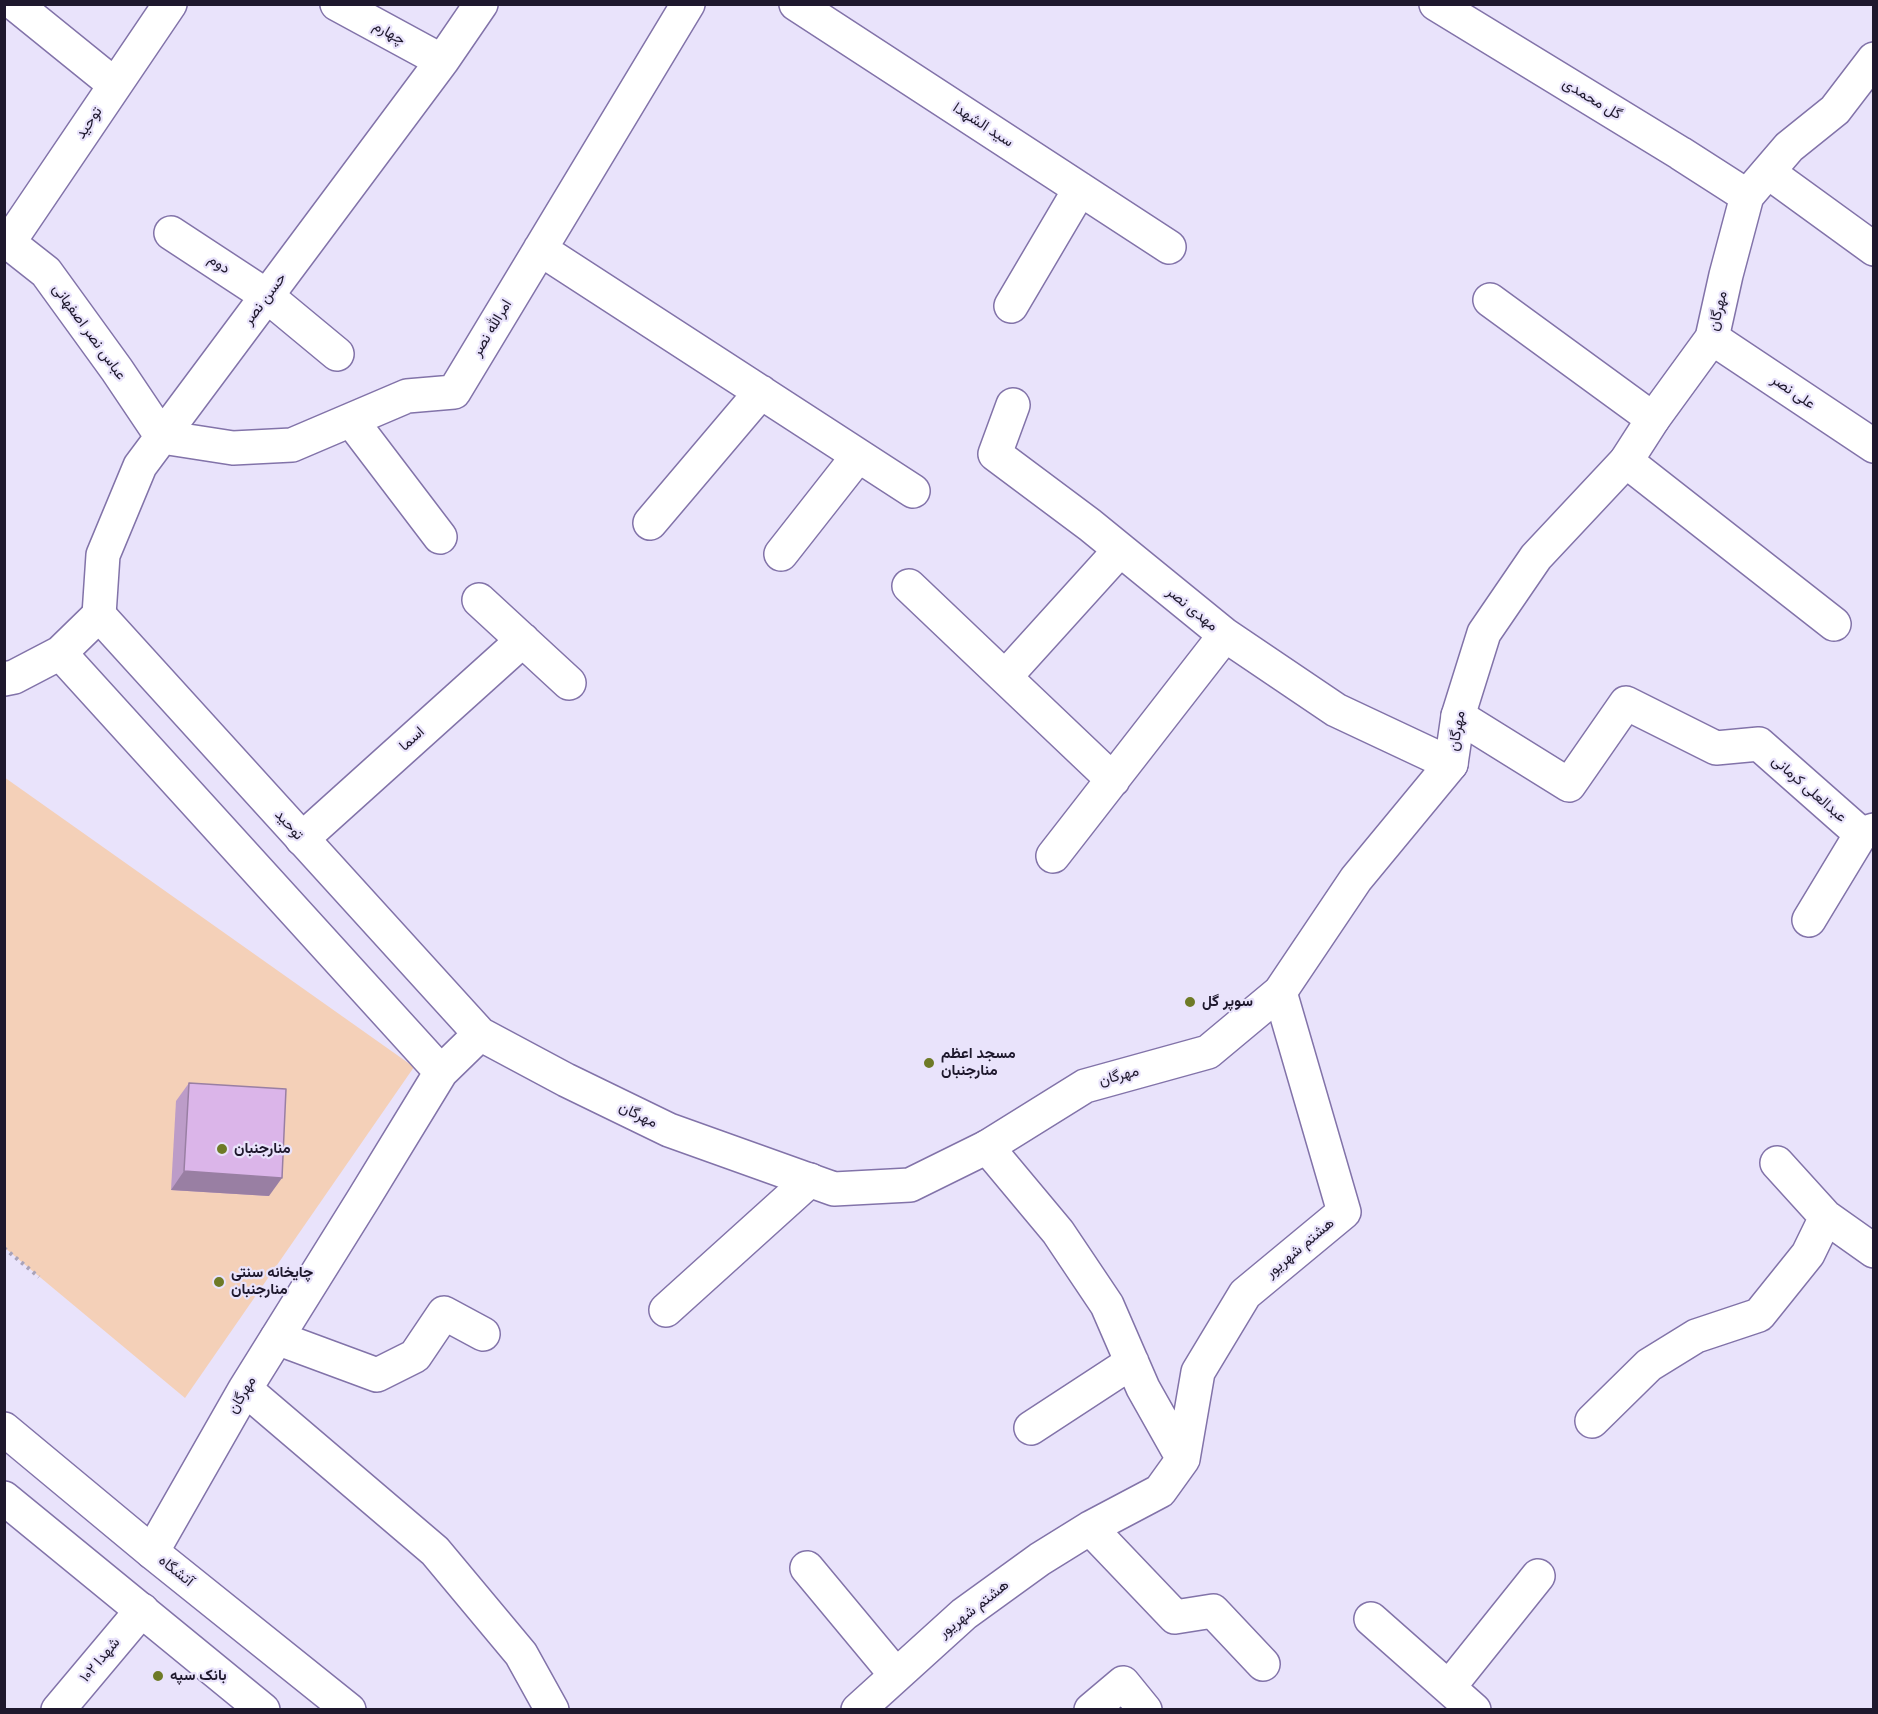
<!DOCTYPE html>
<html>
<head>
<meta charset="utf-8">
<style>
	body { margin:0 }
	#map { position:relative; width:1878px; height:1714px; overflow:hidden; background:#e9e3fb; font-family:"Noto Sans",sans-serif }
	canvas { display:block }
	.frame { position:absolute; inset:0; border:6px solid #1e182d; pointer-events:none }
</style>
</head>
<body>
<div id="map">
<canvas width="1878" height="1714"></canvas>
<div class="frame"></div>
</div>
<script>
const ctx = document.querySelector('canvas').getContext('2d');
ctx.lineJoin = 'round';
function paint(path, color) {
  ctx.fillStyle = color;
  ctx.fill(path, 'evenodd');
}
function toPath(rows) {
  const path = new Path2D();
  for (const r of rows) {
    path.moveTo(r[0], r[1]);
    for (let i = 2; i < r.length; i += 2) path.lineTo(r[i], r[i + 1]);
  }
  return path;
}
function strokePath(path, color, width, dash) {
  ctx.strokeStyle = color;
  ctx.lineWidth = width;
  ctx.lineCap = dash ? 'butt' : 'round';
  ctx.setLineDash(dash || []);
  ctx.stroke(path);
}
function drawText(font, color, halo, rows, align = 'center') {
  ctx.font = font + ' "Noto Sans",Vazirmatn,sans-serif';
  ctx.lineWidth = 4.5;
  ctx.setLineDash([]);
  ctx.textBaseline = 'middle';
  ctx.strokeStyle = halo;
  ctx.fillStyle = color;
  for (const [text, x, y, turn = 0] of rows) {
    ctx.save();
    ctx.translate(x, y);
    ctx.rotate((+turn || 0) * Math.PI / 180);
    ctx.textAlign = isNaN(turn) ? turn : align;
    if (halo) ctx.strokeText(text, 0, 0);
    ctx.fillText(text, 0, 0);
    ctx.restore();
  }
}
paint(toPath([
	[4,777,414,1067,185,1398,5,1248]
]), '#f4d0b8');
const minor = toPath([
	[15,4,115,85],
	[337,4,442,61],
	[796,4,1169,247],
	[1436,4,1680,153,1747,196],
	[1768,172,1874,249],
	[171,233,267,296,337,354],
	[4,239,46,272,117,370,162,437,233,448,292,445,407,396,454,392,688,4],
	[9,242,170,4],
	[540,249,913,491],
	[1490,300,1653,419],
	[1011,306,1080,189],
	[1712,338,1874,446],
	[1013,405,995,454,1090,525,1225,635,1336,710,1451,764],
	[351,420,440,537],
	[1626,461,1834,624],
	[650,523,761,392],
	[781,554,858,456],
	[909,586,1113,780],
	[479,600,569,683],
	[99,615,103,555,140,466,442,61,481,4],
	[1005,677,1120,550],
	[1458,716,1569,785,1626,703,1716,748,1759,744,1861,834,1874,830],
	[302,839,523,640],
	[1053,856,1225,635],
	[1809,920,1861,834],
	[1777,1163,1826,1217,1874,1251],
	[666,1310,810,1180],
	[277,1338,377,1375,415,1356,444,1313,483,1334],
	[1592,1421,1649,1365,1696,1336,1759,1315,1808,1254,1826,1217],
	[1031,1428,1132,1362],
	[1183,1459,1198,1372,1245,1294,1344,1212,1280,992],
	[1090,1528,1175,1617,1213,1611,1263,1664],
	[807,1568,896,1675],
	[1371,1619,1474,1710],
	[1449,1687,1538,1576],
	[58,1710,142,1610],
	[858,1710,964,1614,1040,1559,1090,1528,1160,1491,1183,1459,1143,1388,1107,1305,1058,1232,987,1147],
	[1091,1710,1123,1683,1145,1710]
]);
const tertiary = toPath([
	[60,653,441,1072],
	[4,679,14,677,60,653,99,615,480,1034,566,1080,669,1130,834,1189,910,1185,987,1147,1085,1086,1208,1052,1280,992,1356,879,1451,764,1458,716,1484,633,1536,557,1626,461,1653,419,1712,338,1726,275,1747,196,1789,147,1835,110,1874,59],
	[245,1389,435,1551,521,1654,552,1710],
	[152,1552,245,1389,364,1198,441,1072,480,1034]
]);
const primary = toPath([
	[4,1429,152,1552,349,1710],
	[4,1498,263,1710]
]);
strokePath(minor, '#8273a9', 36);
strokePath(tertiary, '#8273a9', 36);
strokePath(primary, '#8273a9', 36);
strokePath(toPath([
	[4,1248,39,1277]
]), '#a9a3ba', 4, [3, 4.5]);
strokePath(minor, '#fff', 33);
strokePath(tertiary, '#fff', 33);
strokePath(primary, '#fff', 33);
paint(toPath([
	[189,1083,269,1196,171,1190,176,1101]
]), '#bc9cc8');
paint(toPath([
	[184,1171,282,1178,269,1196,171,1190]
]), '#997fa3');
const building = toPath([
	[189,1083,286,1089,282,1178,184,1171,189,1083]
]);
paint(building, '#dbb5e9');
strokePath(building, '#997fa3', 1.5);
for (const [x, y, r, color] of [
	[1190,1002,6,"#6e7a26"],
	[929,1063,6,"#6e7a26"],
	[222,1149,6,"#6e7a26"],
	[219,1282,6,"#6e7a26"],
	[158,1676,6,"#6e7a26"]
]) {
  const dot = new Path2D();
  dot.arc(x, y, r, 0, 2 * Math.PI);
  ctx.fillStyle = color;
  ctx.fill(dot);
  strokePath(dot, '#e9e3fb', 2);
}
drawText('15px', '#1e182d', '#e9e3fb', [
	["چهارم",389,33,29],
	["گل محمدی",1592,99,31],
	["توحید",89,123,-56],
	["سید الشهدا",983,125,33],
	["دوم",219,264,34],
	["حسن نصر",265,299,-53],
	["مهرگان",1718,311,-77],
	["امرالله نصر",492,328,-59],
	["عباس نصر اصفهانی",89,332,54],
	["علی نصر",1793,392,34],
	["مهدی نصر",1192,609,39],
	["مهرگان",1457,731,-80],
	["اسما",412,739,-42],
	["عبدالعلی کرمانی",1809,789,41],
	["توحید",289,825,48],
	["مهرگان",1119,1076,-15],
	["مهرگان",638,1115,26],
	["هشتم شهریور",1300,1248,-40],
	["مهرگان",242,1395,-59],
	["آتشگاه",176,1571,39],
	["هشتم شهریور",974,1609,-38],
	["شهدا ۱۰۲",100,1660,-50]
]);
drawText('bold 15px', '#1e182d', '#e9e3fb', [
	["سوپر گل",1202,1002],
	["مسجد اعظم",941,1054],
	["منارجنبان",941,1071],
	["منارجنبان",234,1149],
	["چایخانه سنتی",231,1273],
	["منارجنبان",231,1290],
	["بانک سپه",170,1676]
], 'left');
</script>
</body>
</html>
